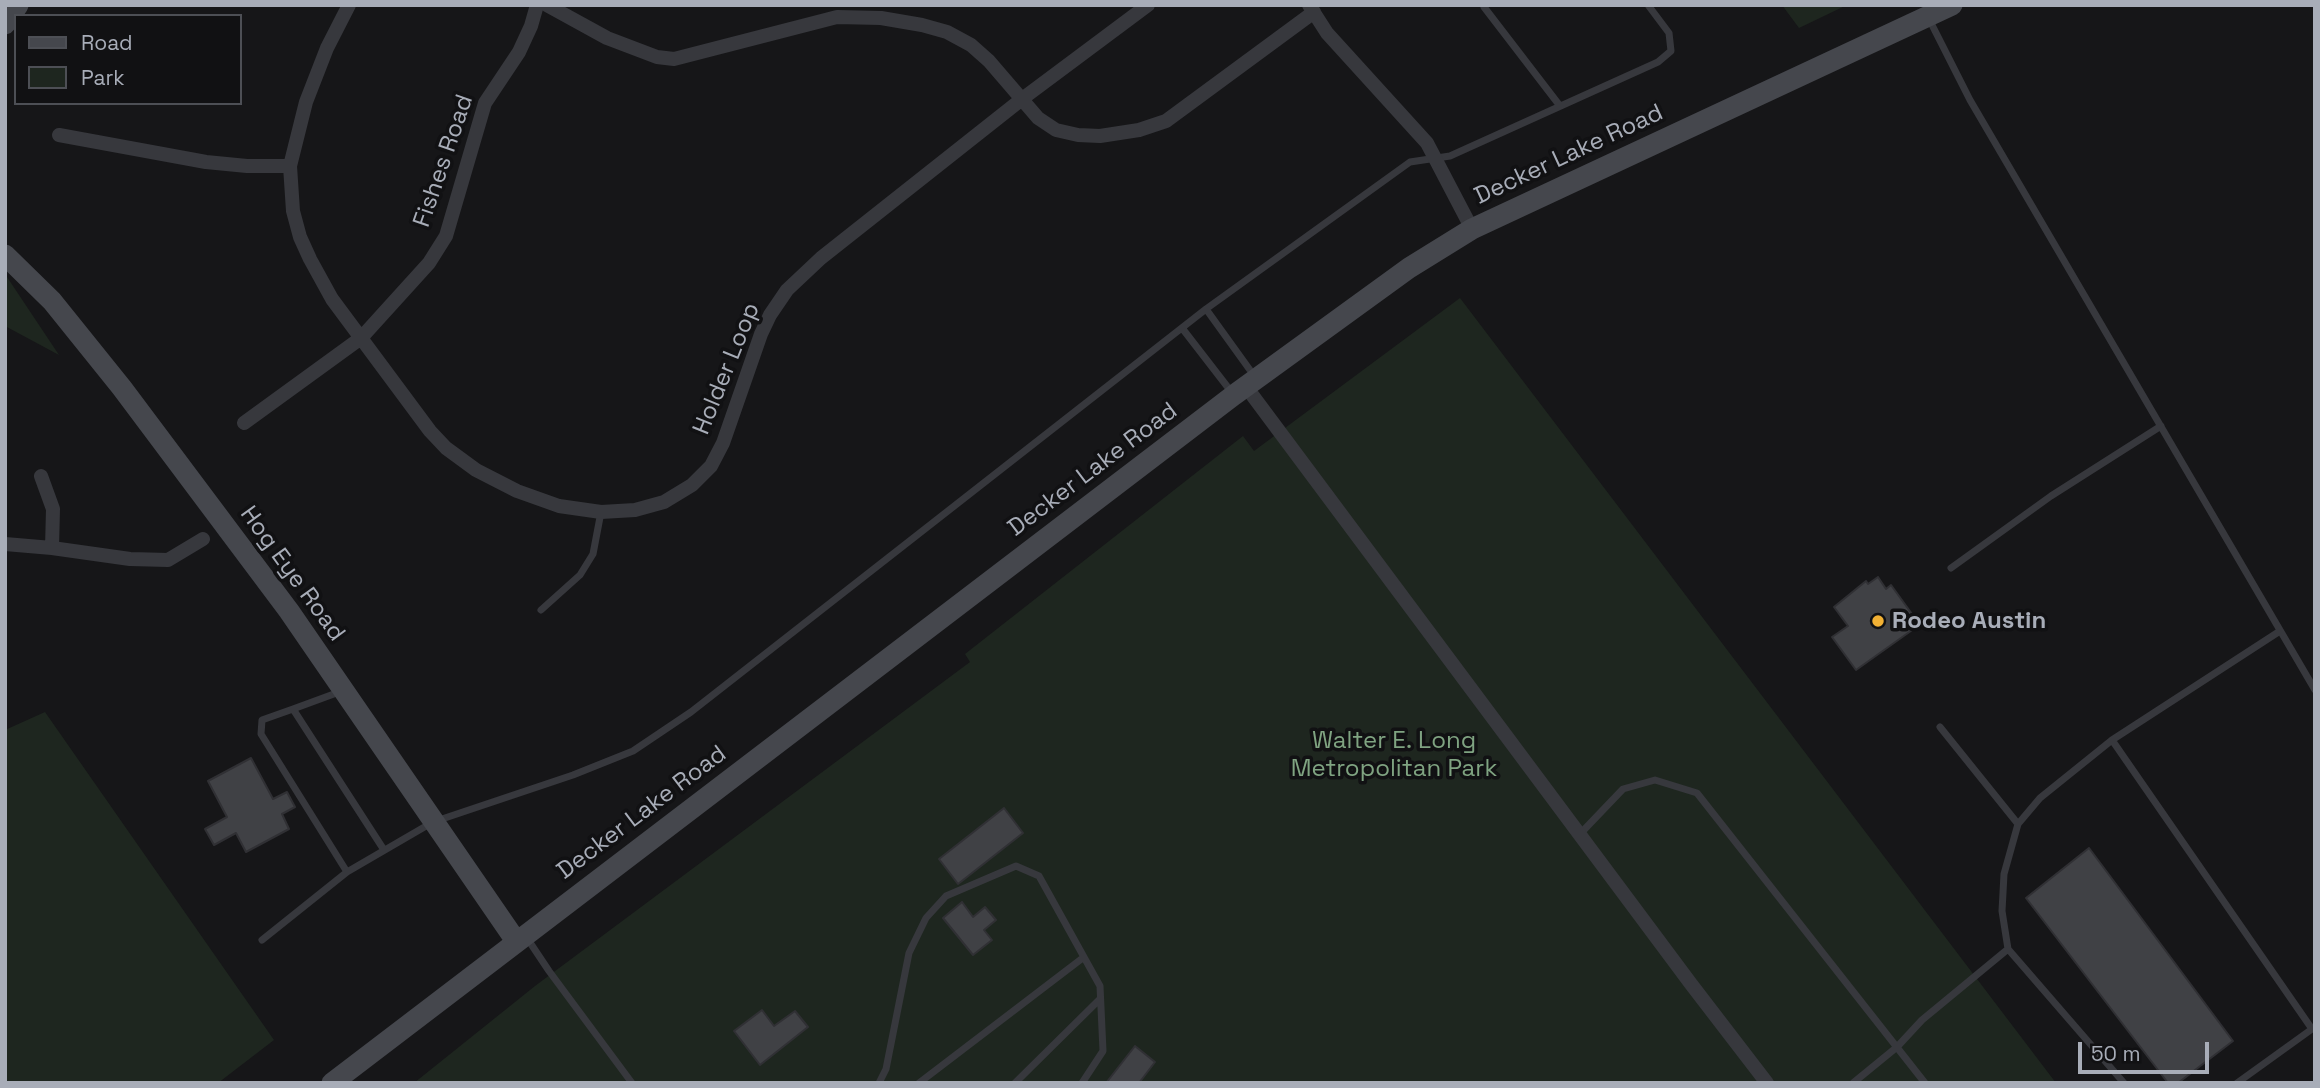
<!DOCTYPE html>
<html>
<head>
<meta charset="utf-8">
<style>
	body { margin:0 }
	#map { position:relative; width:2320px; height:1088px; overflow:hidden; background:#161618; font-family:"Space Grotesk",sans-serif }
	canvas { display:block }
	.frame { position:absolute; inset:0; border:7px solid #a8adb8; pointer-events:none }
	.legend { position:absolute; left:14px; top:14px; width:228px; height:91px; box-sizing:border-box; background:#111113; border:2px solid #4d4f55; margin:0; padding:9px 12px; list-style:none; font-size:21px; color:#a8adb8 }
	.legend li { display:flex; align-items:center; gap:14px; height:35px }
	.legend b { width:35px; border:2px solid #4d4f55 }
	.scale { position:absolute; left:2078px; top:1042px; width:131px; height:32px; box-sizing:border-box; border:4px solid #a8adb8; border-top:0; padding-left:9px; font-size:21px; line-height:24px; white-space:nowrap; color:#a8adb8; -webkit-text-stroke:5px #111113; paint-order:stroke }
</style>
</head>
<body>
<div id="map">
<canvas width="2320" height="1088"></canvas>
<div class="frame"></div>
<ul class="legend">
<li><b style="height:9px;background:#45474d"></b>Road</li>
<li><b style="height:19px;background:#1e261f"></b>Park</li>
</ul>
<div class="scale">50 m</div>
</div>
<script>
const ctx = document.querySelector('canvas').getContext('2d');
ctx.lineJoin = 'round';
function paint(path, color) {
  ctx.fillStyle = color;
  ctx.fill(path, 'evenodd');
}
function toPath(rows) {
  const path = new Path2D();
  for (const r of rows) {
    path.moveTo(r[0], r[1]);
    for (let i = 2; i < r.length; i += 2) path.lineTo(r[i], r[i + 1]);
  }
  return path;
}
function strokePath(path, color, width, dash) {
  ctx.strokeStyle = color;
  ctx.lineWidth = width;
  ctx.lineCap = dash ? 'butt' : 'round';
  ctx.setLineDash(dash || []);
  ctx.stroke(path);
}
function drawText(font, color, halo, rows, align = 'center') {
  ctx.font = font + ' "Space Grotesk",sans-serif';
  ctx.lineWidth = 7;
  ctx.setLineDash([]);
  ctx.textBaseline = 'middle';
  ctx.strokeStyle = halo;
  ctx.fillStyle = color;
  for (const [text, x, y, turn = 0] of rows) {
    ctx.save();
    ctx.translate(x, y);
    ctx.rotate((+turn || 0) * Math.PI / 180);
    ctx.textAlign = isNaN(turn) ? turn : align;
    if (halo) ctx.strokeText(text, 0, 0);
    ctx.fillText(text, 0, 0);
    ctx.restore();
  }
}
paint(toPath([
	[1782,5,1847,5,1799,28],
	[5,274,59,355,5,326],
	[1460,298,2056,1083,414,1083,535,986,970,662,965,654,1243,436,1254,451],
	[45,712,274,1040,218,1083,5,1083,5,730]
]), '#1e261f');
const building = toPath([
	[1878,577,1886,589,1891,585,1912,614,1907,617,1915,628,1856,670,1832,637,1848,626,1834,607,1866,581,1868,584,1878,577],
	[251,758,273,799,287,792,295,807,282,814,289,829,246,852,236,833,214,845,205,829,227,817,208,781,251,758],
	[1004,808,1023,833,958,884,939,859,1004,808],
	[2089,848,2233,1041,2178,1083,2168,1083,2026,898,2089,848],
	[962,902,973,917,985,907,996,920,984,930,992,940,973,955,943,918,962,902],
	[762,1010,774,1026,795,1011,808,1027,760,1065,734,1031,762,1010],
	[1135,1046,1155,1062,1139,1083,1106,1083,1135,1046]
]);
paint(building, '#404145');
strokePath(building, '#303034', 2);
strokePath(toPath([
	[1484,7,1560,106],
	[1928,17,1970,100,2315,690],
	[1206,309,1255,377],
	[1182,328,1233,394],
	[1951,568,2051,496,2161,426],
	[541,610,580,575,593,554,601,512],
	[342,691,293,709,384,850],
	[293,709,262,720,261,734,347,872,433,822,573,775,633,751,691,712,1206,309,1410,162,1450,156,1658,62,1671,51,1669,33,1648,5],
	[1940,727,2018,824],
	[1580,834,1623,789,1655,780,1697,793,1925,1083],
	[527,938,549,971,632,1083],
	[262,940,347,872],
	[2008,949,2002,911,2004,874,2018,824,2040,798,2112,740],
	[879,1083,886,1069,909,953,926,918,946,896,1016,866,1039,876,1100,986,1103,1051,1082,1083],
	[919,1083,1084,957],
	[1015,1083,1100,999],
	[1853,1083,1897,1047,1922,1020,2008,949,2124,1083],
	[2237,1083,2312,1029,2112,740,2280,631]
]), '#37383d', 7);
strokePath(toPath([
	[349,5,327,48,306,102,290,166,293,211,300,237,310,259,332,299,430,431,446,448,476,470,517,491,559,506,601,512,635,510,664,502,692,485,711,466,723,443,761,334,770,315,787,290,821,258,1022,99,1148,5],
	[547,5,607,38,657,57,674,59,837,17,881,18,922,25,947,32,971,45,989,61,1038,118,1056,130,1078,135,1100,136,1139,130,1166,121,1314,12],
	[1309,5,1327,33,1427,143,1472,229],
	[59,135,206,162,247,166,290,166],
	[1247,388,1691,984,1767,1083],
	[244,423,361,338,429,263,446,236,485,103,519,52,531,26,537,5],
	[41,476,53,509,52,548],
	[5,544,52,548,130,559,168,560,203,539]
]), '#37383d', 14);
strokePath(toPath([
	[5,24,18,5],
	[5,255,52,301,122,388,289,611,516,941],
	[332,1083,1234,395,1409,268,1472,229,1952,5]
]), '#45474d', 21);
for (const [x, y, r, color] of [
	[1878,621,7,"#f2b134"]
]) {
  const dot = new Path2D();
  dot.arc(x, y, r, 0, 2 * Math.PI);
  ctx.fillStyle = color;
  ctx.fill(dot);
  strokePath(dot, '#111113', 2.5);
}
drawText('24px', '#a8adb8', '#111113', [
	["Decker Lake Road",1569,155,-25],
	["Fishes Road",444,161,-71],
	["Holder Loop",727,369,-68],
	["Decker Lake Road",1093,470,-37],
	["Hog Eye Road",292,574,54],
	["Decker Lake Road",642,813,-37]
]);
drawText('bold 24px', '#a8adb8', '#111113', [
	["Rodeo Austin",1892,621]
], 'left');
drawText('24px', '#7fa381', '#111113', [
	["Walter E. Long",1394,741],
	["Metropolitan Park",1394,769]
]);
</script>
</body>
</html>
